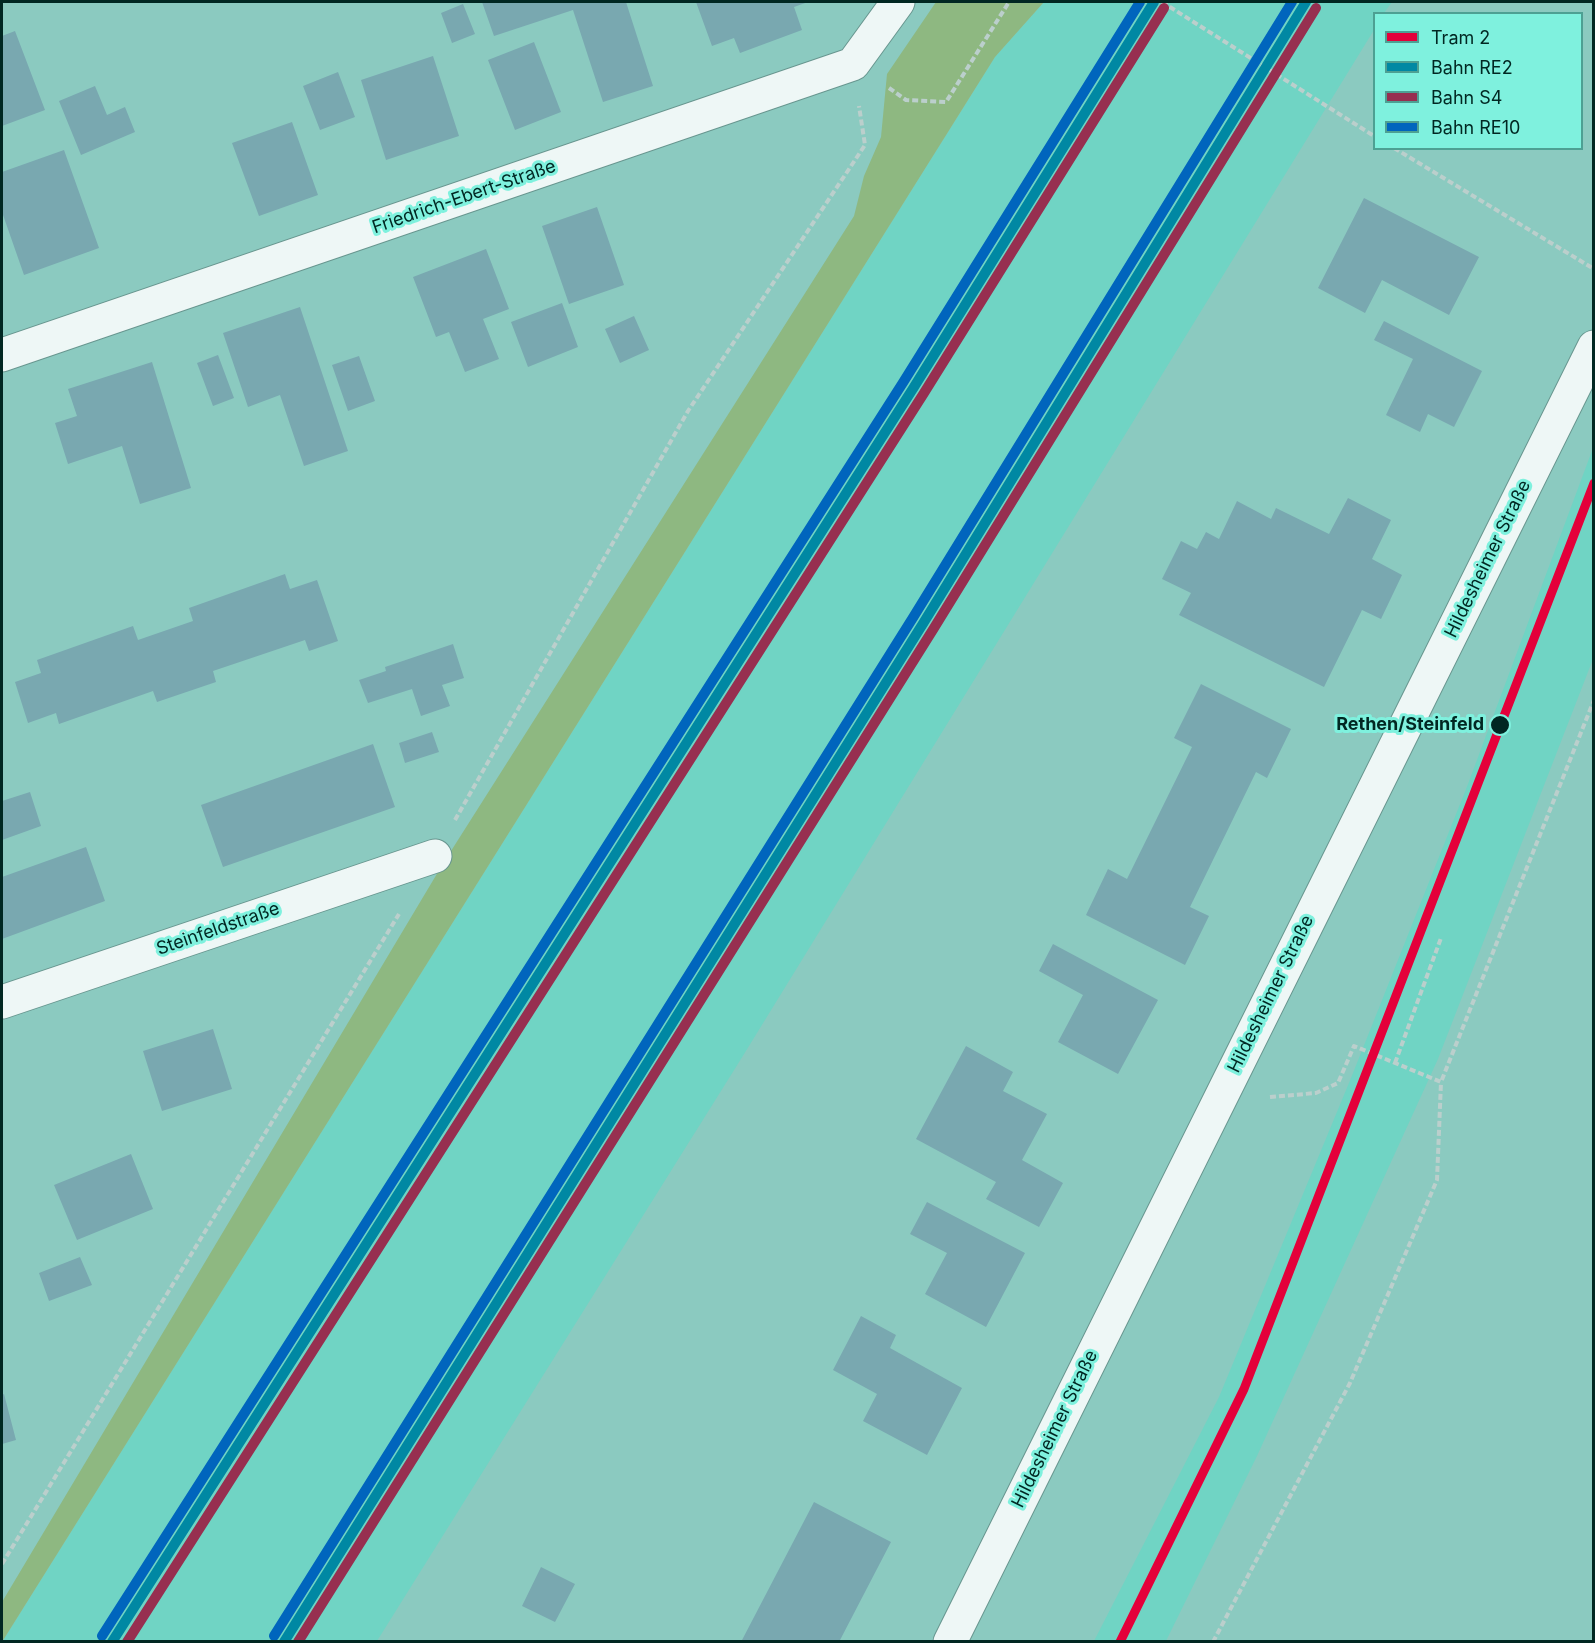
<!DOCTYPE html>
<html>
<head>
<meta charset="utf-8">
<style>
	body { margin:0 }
	#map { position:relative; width:1595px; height:1643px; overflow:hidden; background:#8bcac0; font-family:Inter,sans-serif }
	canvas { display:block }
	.frame { position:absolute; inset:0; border:3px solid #012722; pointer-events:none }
	.legend { position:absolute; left:1373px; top:12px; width:210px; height:138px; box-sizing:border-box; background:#7ff1de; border:2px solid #4da093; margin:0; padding:8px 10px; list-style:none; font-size:18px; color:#012722 }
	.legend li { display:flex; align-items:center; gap:12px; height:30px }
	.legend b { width:30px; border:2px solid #4da093 }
</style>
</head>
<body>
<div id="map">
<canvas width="1595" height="1643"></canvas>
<div class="frame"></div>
<ul class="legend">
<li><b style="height:8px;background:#e4003a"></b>Tram 2</li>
<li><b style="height:8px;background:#0088a3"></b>Bahn RE2</li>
<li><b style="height:8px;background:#972f50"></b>Bahn S4</li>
<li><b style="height:8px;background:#0065bd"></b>Bahn RE10</li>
</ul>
</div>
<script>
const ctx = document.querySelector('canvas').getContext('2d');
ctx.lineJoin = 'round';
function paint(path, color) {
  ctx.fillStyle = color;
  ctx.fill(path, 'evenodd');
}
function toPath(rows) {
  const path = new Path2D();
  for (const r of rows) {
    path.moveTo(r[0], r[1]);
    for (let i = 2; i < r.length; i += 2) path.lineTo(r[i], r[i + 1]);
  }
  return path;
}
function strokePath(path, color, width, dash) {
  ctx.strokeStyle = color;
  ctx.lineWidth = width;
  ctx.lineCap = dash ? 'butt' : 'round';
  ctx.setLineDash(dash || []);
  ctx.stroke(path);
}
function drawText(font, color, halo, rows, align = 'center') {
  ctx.font = font + ' Inter,sans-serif';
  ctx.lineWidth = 6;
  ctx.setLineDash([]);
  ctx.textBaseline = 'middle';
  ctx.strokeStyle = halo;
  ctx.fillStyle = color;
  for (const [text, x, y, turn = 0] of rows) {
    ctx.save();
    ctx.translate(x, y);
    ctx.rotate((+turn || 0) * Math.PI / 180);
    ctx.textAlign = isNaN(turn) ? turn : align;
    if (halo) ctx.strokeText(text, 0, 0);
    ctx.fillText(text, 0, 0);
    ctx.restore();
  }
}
paint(toPath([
	[1044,2,1392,2,1384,13,1374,14,1374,30,741,1059,377,1641,2,1642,995,57],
	[1593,448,1593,659,1438,1059,1257,1456,1166,1641,1094,1641,1219,1397,1351,1078,1468,784]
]), '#70d4c4');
paint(toPath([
	[936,2,1044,2,995,57,2,1642,2,1602,444,862,854,216,864,176,881,137,887,74]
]), '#8eb881');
paint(toPath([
	[482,2,626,2,653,86,603,102,573,10,494,36],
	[696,2,808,2,794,7,802,30,740,53,734,38,712,46],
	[463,4,475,34,452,43,441,13],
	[15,31,45,110,2,126,2,36],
	[534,42,561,112,515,130,488,60],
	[433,56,459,136,386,160,361,80],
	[338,72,355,117,320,130,303,86],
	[95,86,107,115,125,107,135,132,81,155,59,101],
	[292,122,318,195,259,216,232,143],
	[64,150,99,248,24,275,2,212,2,172],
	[1364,198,1479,257,1449,315,1382,280,1365,313,1318,288],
	[597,207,624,285,569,304,542,226],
	[486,249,509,309,483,319,499,359,465,372,449,332,436,337,413,277],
	[562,303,578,347,528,367,511,322],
	[300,307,348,451,304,466,280,395,248,407,223,333],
	[634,316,649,350,620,363,605,329],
	[1384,321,1482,371,1454,427,1428,414,1420,432,1386,415,1413,359,1374,340],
	[218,355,234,398,213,406,197,363],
	[359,356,375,401,348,411,332,365],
	[152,362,191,488,140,504,122,446,68,464,55,423,77,416,68,389],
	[1348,498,1391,520,1372,559,1402,575,1381,619,1362,610,1324,687,1179,615,1191,593,1162,579,1181,541,1197,549,1206,532,1219,539,1237,501,1271,519,1276,508,1329,534],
	[285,574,290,589,317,580,338,641,309,651,305,640,213,671,216,682,157,702,153,691,59,724,56,713,28,723,15,682,41,673,37,660,133,626,138,640,193,621,189,608],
	[453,644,464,678,442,685,450,706,421,716,412,689,368,703,359,680,386,671,385,667],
	[1201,684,1291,729,1267,778,1256,772,1190,907,1209,916,1185,965,1086,915,1108,869,1127,879,1192,747,1174,738],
	[432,732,439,752,405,763,399,743],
	[373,744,395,807,223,867,201,805],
	[30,792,41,826,2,840,2,801],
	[86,847,105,901,2,939,2,877],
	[1053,944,1158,1000,1118,1074,1058,1042,1083,995,1039,971],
	[213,1029,232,1089,162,1111,143,1051],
	[966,1046,1013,1072,1003,1091,1047,1114,1022,1160,1063,1183,1039,1227,986,1199,996,1182,916,1139],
	[131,1154,153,1209,77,1240,54,1185],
	[927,1202,1025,1253,986,1327,925,1294,947,1253,910,1234],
	[80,1257,92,1285,49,1301,39,1273],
	[861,1316,896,1335,890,1348,962,1388,927,1455,863,1421,877,1394,833,1370],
	[4,1394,16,1440,2,1444,2,1395],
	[814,1502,891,1542,839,1642,741,1642],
	[541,1567,575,1584,555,1622,522,1606]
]), '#79a8b0');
const street = toPath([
	[2,355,853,64,898,2],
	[2,1002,435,856]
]);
const secondary = toPath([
	[950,1642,1594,347]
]);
strokePath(street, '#68968f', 35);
strokePath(secondary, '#68968f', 35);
strokePath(toPath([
	[1162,2,1374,136],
	[889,88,906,100,946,102,1009,2],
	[1394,148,1594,269],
	[455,820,688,411,865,145,859,106],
	[1395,1063,1441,938],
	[1270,1097,1316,1093,1338,1083,1354,1046,1441,1082,1594,700],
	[2,1564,399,914],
	[1213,1642,1350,1383,1437,1180,1441,1082]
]), '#bbcfcc', 4, [6, 3]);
strokePath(street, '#eef7f6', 33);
strokePath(secondary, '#eef7f6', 33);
strokePath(toPath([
	[112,1642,914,387,1154,2],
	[284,1642,924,622,1306,2]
]), '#0088a3', 10);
strokePath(toPath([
	[127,1642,924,393,1164,8],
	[298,1642,934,628,1316,8]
]), '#972f50', 10);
strokePath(toPath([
	[102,1636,904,381,1140,2],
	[274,1636,914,616,1292,2]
]), '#0065bd', 10);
strokePath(toPath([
	[1120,1642,1244,1389,1594,483]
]), '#e4003a', 9);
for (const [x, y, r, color] of [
	[1500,725,10,"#012722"]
]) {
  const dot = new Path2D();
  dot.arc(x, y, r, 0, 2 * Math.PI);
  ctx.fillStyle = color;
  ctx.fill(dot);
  strokePath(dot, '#7ff1de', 2);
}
drawText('18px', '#012722', '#7ff1de', [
	["Friedrich-Ebert-Straße",464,197,-19],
	["Hildesheimer Straße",1488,559,-64],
	["Steinfeldstraße",218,929,-19],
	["Hildesheimer Straße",1271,994,-64],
	["Hildesheimer Straße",1055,1429,-64]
]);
drawText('bold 18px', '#012722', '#7ff1de', [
	["Rethen/Steinfeld",1484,725]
], 'right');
</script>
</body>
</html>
